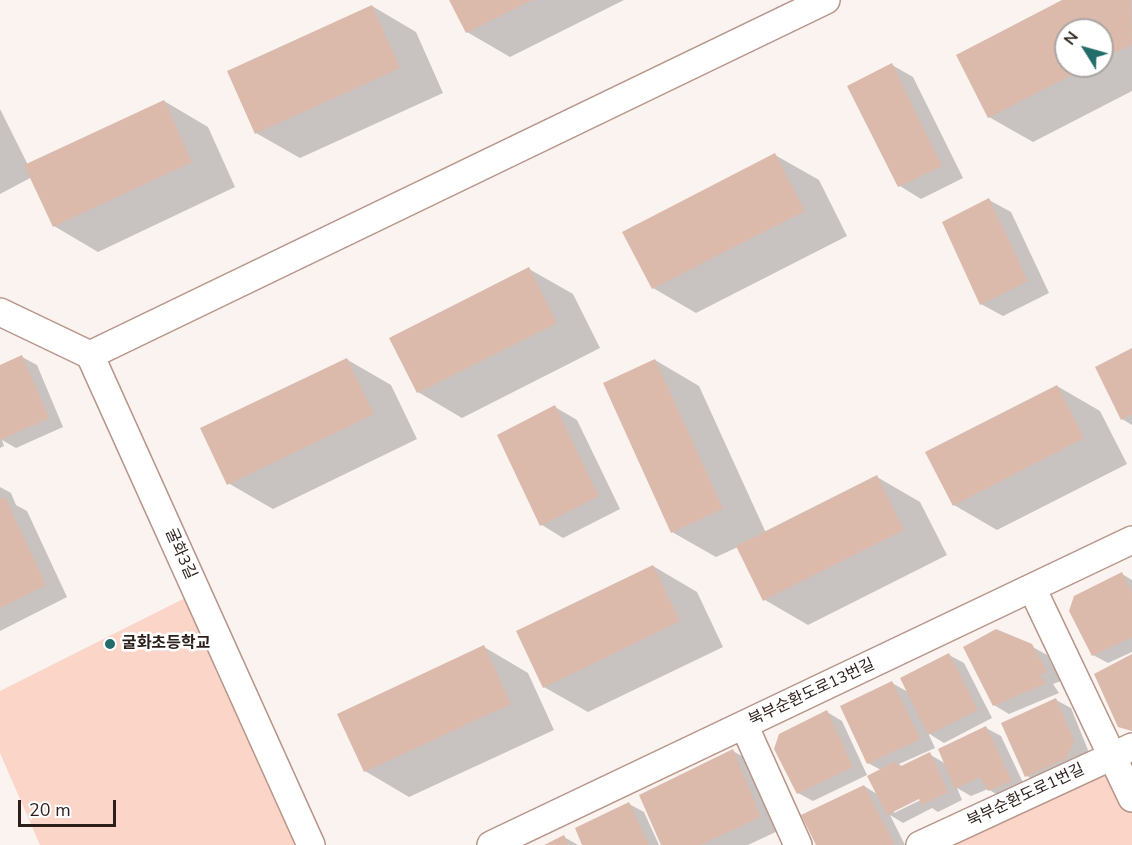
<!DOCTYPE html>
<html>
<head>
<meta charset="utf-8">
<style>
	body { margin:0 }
	#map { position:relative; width:1132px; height:845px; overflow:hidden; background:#faf3f0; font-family:"Nunito Sans",sans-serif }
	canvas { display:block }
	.north { position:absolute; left:1054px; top:18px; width:60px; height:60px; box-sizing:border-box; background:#fff; border:2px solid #aba5a3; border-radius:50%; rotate:307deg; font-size:16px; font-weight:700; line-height:24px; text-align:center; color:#2c1f1a }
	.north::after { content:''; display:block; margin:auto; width:21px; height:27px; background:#216d6a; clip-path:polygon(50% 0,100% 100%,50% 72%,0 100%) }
	.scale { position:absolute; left:18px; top:800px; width:98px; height:27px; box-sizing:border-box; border:3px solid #2c1f1a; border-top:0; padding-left:8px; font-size:18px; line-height:21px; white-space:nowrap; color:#2c1f1a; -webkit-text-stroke:4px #fff; paint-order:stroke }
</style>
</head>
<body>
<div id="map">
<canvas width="1132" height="845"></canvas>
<div class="north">N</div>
<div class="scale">20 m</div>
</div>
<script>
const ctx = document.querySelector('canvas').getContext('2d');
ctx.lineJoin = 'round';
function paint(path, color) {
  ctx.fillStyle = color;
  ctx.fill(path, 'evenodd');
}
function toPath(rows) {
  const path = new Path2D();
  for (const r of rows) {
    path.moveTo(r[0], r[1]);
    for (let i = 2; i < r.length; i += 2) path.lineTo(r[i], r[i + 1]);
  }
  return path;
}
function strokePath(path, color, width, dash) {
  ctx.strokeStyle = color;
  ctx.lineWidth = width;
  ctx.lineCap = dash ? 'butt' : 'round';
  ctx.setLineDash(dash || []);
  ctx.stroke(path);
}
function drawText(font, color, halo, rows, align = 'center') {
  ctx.font = font + ' "Nunito Sans","Noto Sans KR",sans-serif';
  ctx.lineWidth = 5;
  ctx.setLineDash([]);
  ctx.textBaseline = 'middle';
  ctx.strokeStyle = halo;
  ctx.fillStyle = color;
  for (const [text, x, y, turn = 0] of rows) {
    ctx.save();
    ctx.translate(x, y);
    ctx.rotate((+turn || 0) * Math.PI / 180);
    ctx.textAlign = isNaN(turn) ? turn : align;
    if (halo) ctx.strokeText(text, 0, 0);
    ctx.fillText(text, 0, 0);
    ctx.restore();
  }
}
paint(toPath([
	[197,592,311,845,40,845,0,753,0,691],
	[1112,756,1132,798,1132,845,920,845]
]), '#fad5c8');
paint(toPath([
	[451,0,624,0,510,57,467,32],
	[1065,0,1132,0,1132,91,1033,142,989,117,958,56],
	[1066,30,1102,30,1102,66,1066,66],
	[372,6,416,32,443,93,300,158,256,133],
	[892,65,913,77,963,178,921,199,900,186,849,87],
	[164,101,208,127,235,187,98,252,54,226,32,177,0,194,0,109,28,165],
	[775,155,819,180,847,236,696,313,653,288],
	[989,200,1011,212,1049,293,1003,316,981,304],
	[529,269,573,294,600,348,462,418,418,392],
	[1132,350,1132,425,1122,419],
	[22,357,37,365,63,427,16,448,2,440,4,446,0,448,0,367],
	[346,359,391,385,417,439,273,509,228,483],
	[655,360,699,386,766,533,877,477,920,502,947,555,808,625,765,600,738,547,716,557,672,532],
	[1057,386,1100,411,1127,464,997,530,954,505],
	[555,407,577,420,620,509,563,538,542,525,499,436],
	[0,487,11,493,16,505,27,511,67,597,0,631],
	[653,566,697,592,723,647,588,712,544,687],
	[1122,574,1132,580,1132,652,1108,663,1093,655],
	[1031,646,1047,655,1061,681,1053,684,1059,693,1009,714,994,705],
	[484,647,528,673,554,730,409,797,365,771],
	[949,655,964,663,992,718,944,743,928,733,935,748,899,764,903,767,929,754,946,764,986,728,1001,736,1026,789,1004,799,988,789,971,796,957,788,962,800,938,812,932,808,903,823,890,815,905,845,818,845,864,786,877,794,881,770,868,763,892,683,908,692],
	[925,794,927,797,894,813,894,810],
	[1056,700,1071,708,1088,750,1082,766,1041,784,1027,776],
	[827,712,842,721,867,775,813,801,798,793],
	[733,751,754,763,782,829,748,845,663,845],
	[629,804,644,812,659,845,584,845],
	[564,837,578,845,547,845]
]), '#0003');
paint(toPath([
	[449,0,532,0,466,33],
	[1062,0,1131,0,1132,44,1102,59,1102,30,1066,30,1066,66,1089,66,988,118,956,55],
	[372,5,400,68,255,134,227,71],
	[892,63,942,166,898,187,847,86],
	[164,100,192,162,53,227,24,165],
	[775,153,805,211,652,289,622,232],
	[989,198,1028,281,980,305,942,222],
	[529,267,557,323,417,393,389,338],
	[1132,348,1132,414,1121,420,1095,367],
	[22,355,49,418,0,440,0,365],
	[347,358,374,414,227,485,200,428],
	[655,359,723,509,671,533,603,383],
	[1057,385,1084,438,953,506,925,452],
	[555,405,599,496,540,526,497,435],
	[877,475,904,530,763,601,736,546],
	[5,497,46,585,0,608,0,499],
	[653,565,680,621,543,688,516,631],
	[1122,572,1132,594,1132,637,1092,656,1069,611,1074,596],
	[996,629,1032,644,1047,672,1040,675,1045,684,993,706,963,647],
	[484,645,511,704,364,772,337,714],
	[949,653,978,710,928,735,900,678],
	[1132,654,1132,731,1118,727,1094,674],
	[892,681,921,739,867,764,840,706],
	[1056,698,1074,741,1067,758,1025,777,1001,723],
	[827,710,853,767,797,794,774,749,779,734],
	[986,726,1012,781,988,791,980,777,955,789,938,749],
	[733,749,761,817,700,845,661,845,639,795],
	[930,752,948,792,922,805,919,799,887,815,867,776,896,761,899,767],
	[864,785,895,845,816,845,801,815],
	[629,802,649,845,582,845,575,828],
	[564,835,569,845,544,845]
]), '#dbb9ab');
const minor = toPath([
	[0,312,90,355,311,845],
	[90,355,826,0],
	[1032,588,1132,798],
	[744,725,798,845],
	[491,845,1132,540],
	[920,845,1132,747]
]);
strokePath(minor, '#b79689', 30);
strokePath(minor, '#fff', 27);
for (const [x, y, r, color] of [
	[110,644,6,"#216d6a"]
]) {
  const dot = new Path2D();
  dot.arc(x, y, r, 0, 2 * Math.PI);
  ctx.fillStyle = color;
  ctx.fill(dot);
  strokePath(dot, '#fff', 2);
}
drawText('16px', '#2c1f1a', '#fff', [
	["굴화3길",180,554,66],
	["북부순환도로13번길",812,693,-25],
	["북부순환도로1번길",1026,796,-25]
]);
drawText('bold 16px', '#2c1f1a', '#fff', [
	["굴화초등학교",122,644]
], 'left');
</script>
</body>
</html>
